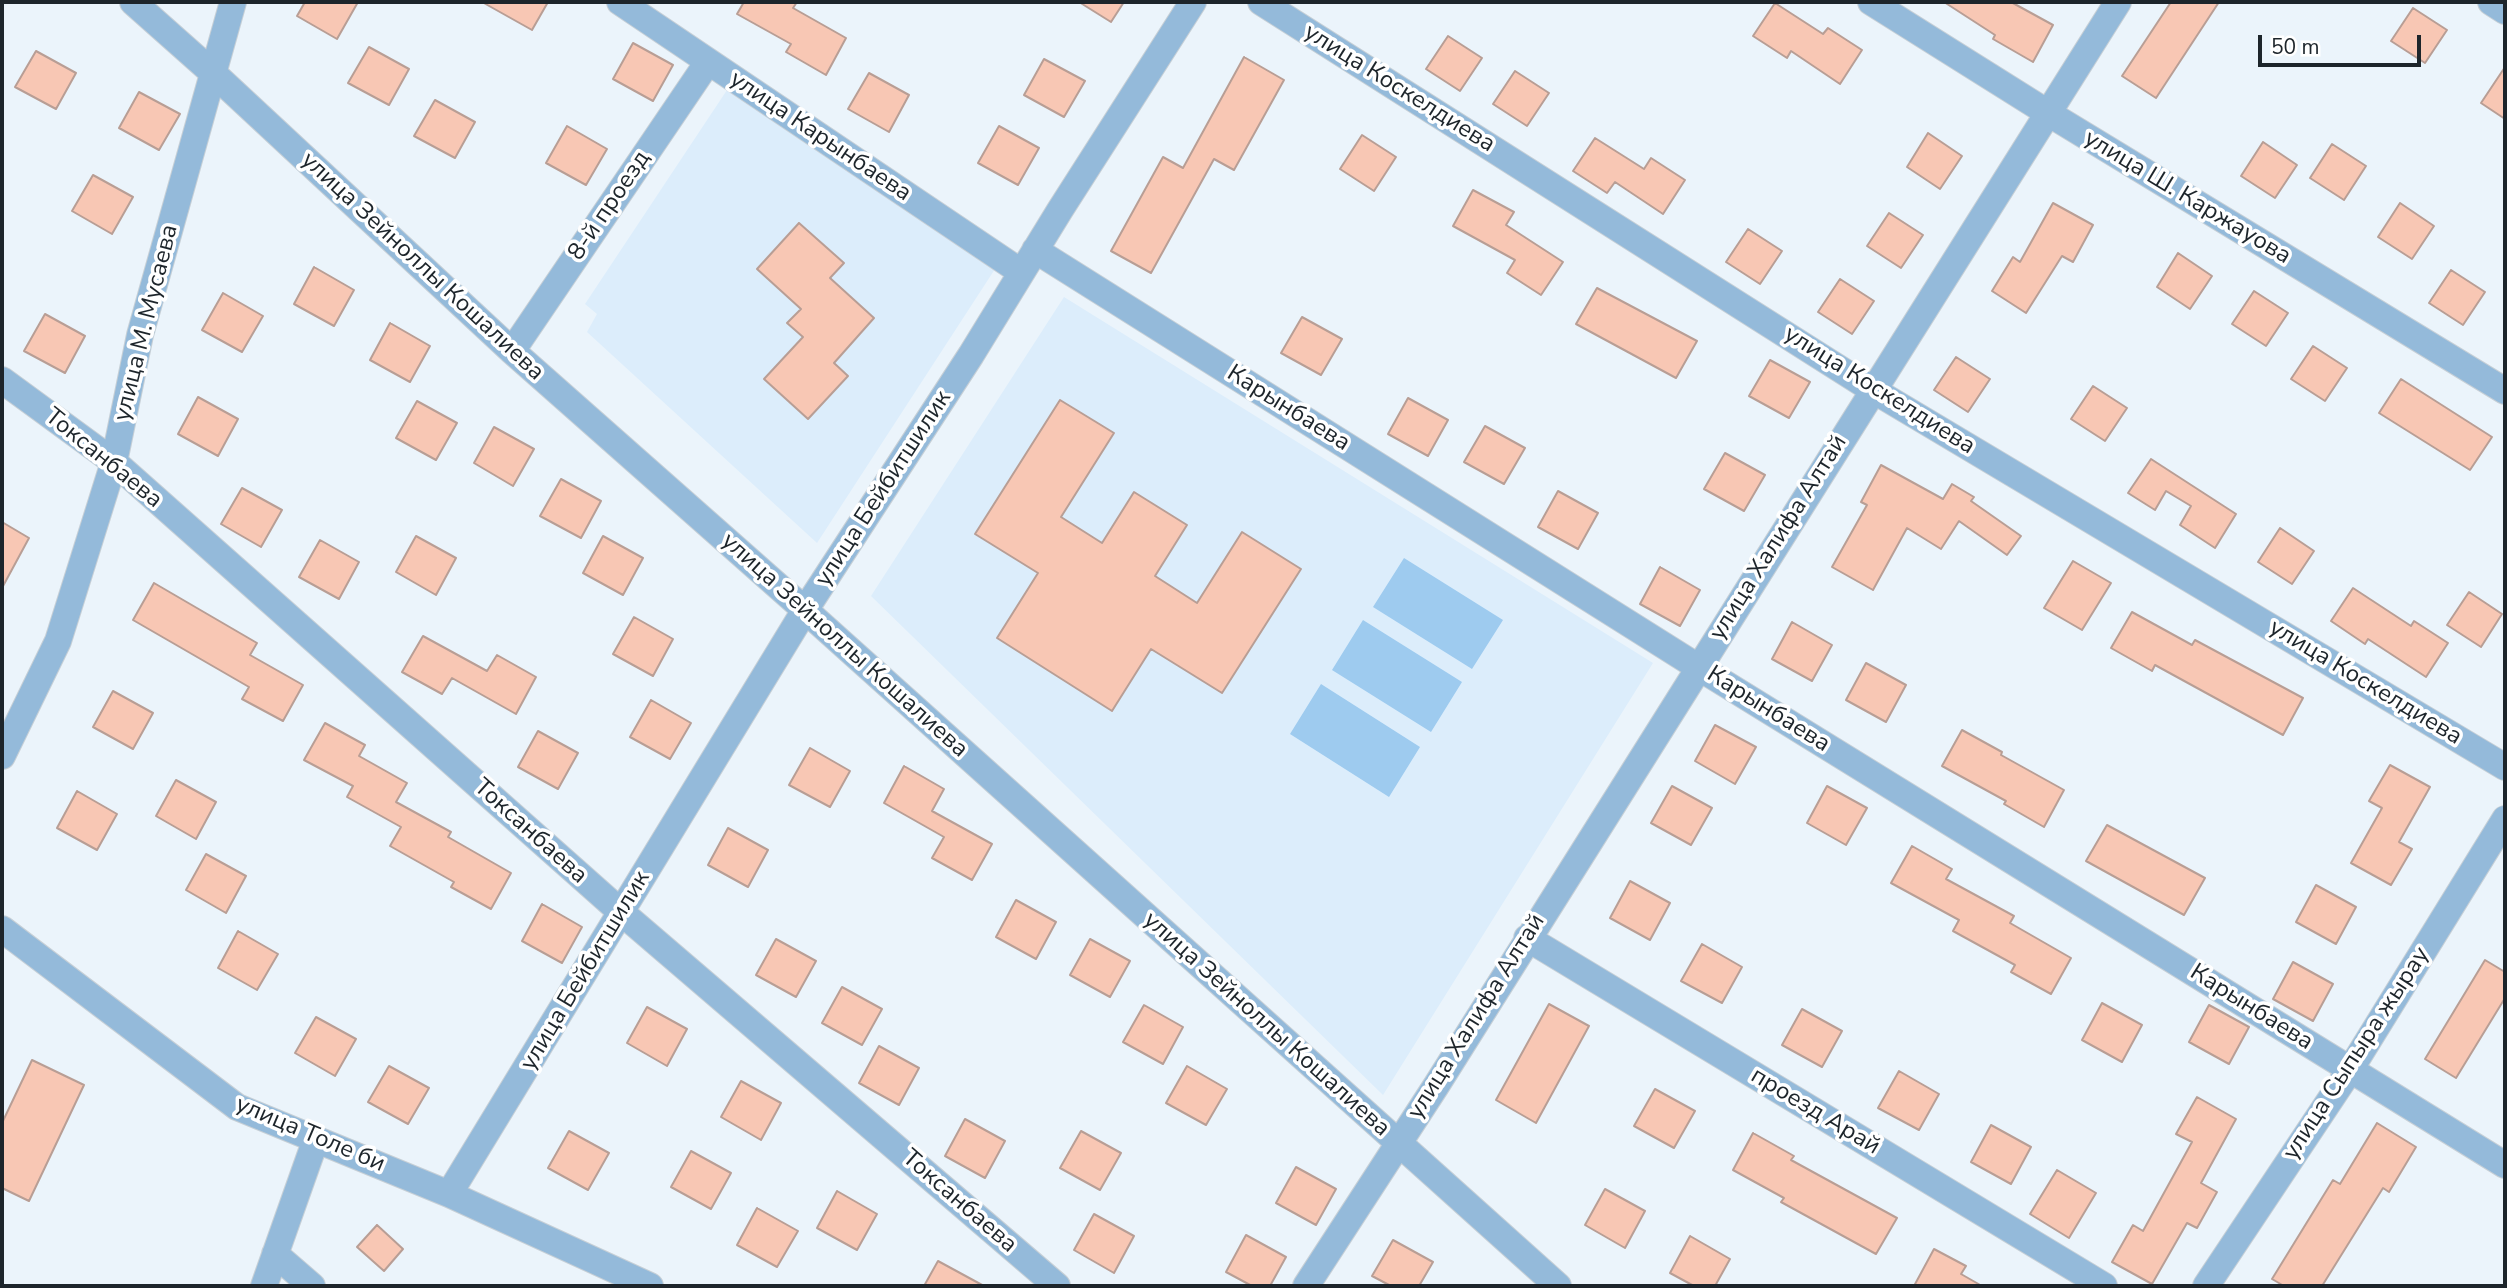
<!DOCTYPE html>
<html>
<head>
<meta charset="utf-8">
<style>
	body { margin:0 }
	#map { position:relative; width:2507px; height:1288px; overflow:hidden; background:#ebf4fb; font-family:"Nunito Sans",sans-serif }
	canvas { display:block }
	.frame { position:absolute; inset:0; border:4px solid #1d252b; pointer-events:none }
	.scale { position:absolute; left:2258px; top:35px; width:163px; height:32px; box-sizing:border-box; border:4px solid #1d252b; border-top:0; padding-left:9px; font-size:21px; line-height:24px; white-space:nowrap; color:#1d252b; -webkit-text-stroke:5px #fff; paint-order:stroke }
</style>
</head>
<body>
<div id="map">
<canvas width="2507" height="1288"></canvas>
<div class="frame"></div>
<div class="scale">50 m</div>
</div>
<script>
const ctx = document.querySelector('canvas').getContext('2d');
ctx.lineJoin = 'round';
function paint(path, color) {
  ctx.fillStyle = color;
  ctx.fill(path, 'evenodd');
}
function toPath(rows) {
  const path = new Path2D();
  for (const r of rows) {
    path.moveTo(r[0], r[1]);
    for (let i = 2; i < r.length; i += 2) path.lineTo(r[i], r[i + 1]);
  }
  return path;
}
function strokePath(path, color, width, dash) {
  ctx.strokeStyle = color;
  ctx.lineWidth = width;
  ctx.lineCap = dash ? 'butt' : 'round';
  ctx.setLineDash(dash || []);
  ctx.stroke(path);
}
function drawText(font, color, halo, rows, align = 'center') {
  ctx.font = font + ' "Nunito Sans",sans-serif';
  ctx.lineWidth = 7;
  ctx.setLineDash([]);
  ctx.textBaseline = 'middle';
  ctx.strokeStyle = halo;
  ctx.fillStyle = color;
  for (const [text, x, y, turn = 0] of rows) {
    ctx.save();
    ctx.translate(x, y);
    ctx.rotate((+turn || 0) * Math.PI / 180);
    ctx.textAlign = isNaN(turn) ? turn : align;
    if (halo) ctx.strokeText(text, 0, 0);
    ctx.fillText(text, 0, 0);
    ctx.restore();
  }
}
paint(toPath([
	[729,87,995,269,817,543,587,332,597,314,585,304],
	[1064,297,1653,663,1383,1095,871,596]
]), '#dcedfb');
paint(toPath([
	[1404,558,1503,620,1472,669,1373,607],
	[1363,620,1462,682,1431,732,1332,670],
	[1321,684,1420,747,1389,797,1290,734]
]), '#9ecbef');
const building = toPath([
	[305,2,358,2,337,39,297,16,305,2],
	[482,2,548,2,532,30,482,2],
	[744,2,797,2,793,8,846,38,826,75,786,52,791,44,737,14,744,2],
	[1079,2,1124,2,1111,22,1079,2],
	[1944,2,2011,2,2053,25,2033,62,1993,39,1995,35,1944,2],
	[2171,2,2219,2,2156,98,2122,76,2171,2],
	[1775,3,1823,34,1828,28,1862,50,1840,84,1791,51,1787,58,1753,36,1775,3],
	[2413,8,2447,30,2425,63,2391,41,2413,8],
	[1448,36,1482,58,1460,91,1426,69,1448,36],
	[633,43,673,65,653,101,613,79,633,43],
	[369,47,409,69,389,105,348,83,369,47],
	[36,51,76,73,56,109,15,87,36,51],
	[1244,57,1284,80,1234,170,1214,159,1151,273,1111,251,1163,157,1183,168,1244,57],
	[1044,59,1085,81,1064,117,1024,95,1044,59],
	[2505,67,2505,119,2481,103,2505,67],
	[1515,71,1549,93,1527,126,1493,104,1515,71],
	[869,73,909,95,889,132,848,109,869,73],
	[139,92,180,114,159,150,119,128,139,92],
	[435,100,475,122,455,158,414,136,435,100],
	[567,126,607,149,586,185,546,163,567,126],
	[999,126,1039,148,1018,185,978,163,999,126],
	[1928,133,1962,156,1940,189,1907,167,1928,133],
	[1362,135,1396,157,1374,191,1340,169,1362,135],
	[1595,138,1644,169,1651,158,1685,180,1663,214,1615,182,1607,193,1573,171,1595,138],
	[2263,142,2297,165,2275,198,2241,176,2263,142],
	[2332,144,2366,166,2344,200,2310,178,2332,144],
	[93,175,133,197,112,234,72,211,93,175],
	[1473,190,1514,212,1506,225,1563,262,1541,295,1507,273,1515,260,1453,226,1473,190],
	[2053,203,2093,225,2073,262,2062,256,2026,313,1992,291,2013,257,2020,262,2053,203],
	[2400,203,2434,226,2412,259,2378,237,2400,203],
	[1889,213,1923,235,1901,268,1867,246,1889,213],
	[799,223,844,263,830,278,874,318,834,363,848,376,808,419,764,379,803,337,787,323,801,309,757,269,799,223],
	[1748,229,1782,251,1760,284,1726,262,1748,229],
	[2178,253,2212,276,2190,309,2157,287,2178,253],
	[314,267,354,290,334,326,294,304,314,267],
	[2451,270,2485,292,2463,325,2429,303,2451,270],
	[1840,279,1874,301,1852,334,1818,312,1840,279],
	[1597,288,1697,341,1676,378,1576,324,1597,288],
	[2254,291,2288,313,2266,346,2232,324,2254,291],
	[223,293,263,316,242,352,202,330,223,293],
	[45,314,85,336,65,373,24,351,45,314],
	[1302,317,1342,339,1321,375,1281,353,1302,317],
	[390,323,430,346,410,382,370,360,390,323],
	[2313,346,2347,368,2325,401,2291,379,2313,346],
	[1956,357,1990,379,1968,412,1934,390,1956,357],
	[1770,360,1810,382,1789,418,1749,396,1770,360],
	[2401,379,2492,437,2470,470,2379,413,2401,379],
	[2093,386,2127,408,2105,441,2071,419,2093,386],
	[198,397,238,419,218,456,178,434,198,397],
	[1408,398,1448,420,1428,456,1388,434,1408,398],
	[1060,400,1114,433,1061,517,1102,543,1134,492,1187,525,1155,576,1197,603,1242,532,1301,569,1222,693,1151,649,1112,711,997,638,1038,573,975,534,1060,400],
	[417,401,457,423,436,460,396,438,417,401],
	[1485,426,1525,448,1504,484,1464,462,1485,426],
	[494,427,534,449,513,486,474,463,494,427],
	[1725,453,1765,475,1744,511,1704,489,1725,453],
	[2151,459,2236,514,2215,548,2180,525,2191,506,2166,491,2155,510,2128,493,2151,459],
	[1881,465,1943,499,1952,484,1974,497,1971,501,2021,536,2007,555,1959,521,1941,549,1907,528,1873,590,1832,567,1867,505,1861,502,1881,465],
	[561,479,601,501,581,538,540,516,561,479],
	[242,488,282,510,261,547,221,524,242,488],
	[1558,491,1598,513,1578,549,1538,527,1558,491],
	[2,522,29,538,2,588,2,522],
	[2280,528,2314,551,2292,584,2258,562,2280,528],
	[416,536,456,558,436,595,396,572,416,536],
	[603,536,643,558,623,595,583,573,603,536],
	[320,540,359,562,339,599,299,577,320,540],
	[2073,561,2111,583,2082,630,2044,608,2073,561],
	[1660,567,1700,590,1680,626,1640,604,1660,567],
	[154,583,257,643,250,655,303,685,283,721,242,699,249,687,133,620,154,583],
	[2353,588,2411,626,2414,621,2448,643,2426,677,2368,639,2365,644,2331,621,2353,588],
	[2469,592,2502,614,2481,647,2447,625,2469,592],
	[2132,612,2192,645,2195,640,2303,698,2283,735,2155,665,2152,671,2111,648,2132,612],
	[634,617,673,639,653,676,613,654,634,617],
	[1792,622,1832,645,1812,681,1772,659,1792,622],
	[423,636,487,671,497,655,536,677,516,714,452,678,442,694,402,672,423,636],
	[1866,663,1906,685,1886,722,1846,700,1866,663],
	[113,691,153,713,133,749,93,727,113,691],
	[651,700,691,723,670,759,630,737,651,700],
	[325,723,365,745,359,756,407,783,396,802,451,832,448,837,511,873,491,909,451,887,454,882,390,846,401,827,347,797,353,786,304,760,325,723],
	[1715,725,1756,747,1735,784,1695,761,1715,725],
	[1962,730,2002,752,2001,755,2064,790,2044,827,2004,804,2006,801,1942,766,1962,730],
	[538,731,578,753,558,789,518,767,538,731],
	[810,748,850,771,830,807,789,785,810,748],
	[2390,765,2430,787,2399,842,2412,849,2391,885,2351,863,2382,808,2369,801,2390,765],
	[904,766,944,789,932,811,992,844,972,880,932,858,944,837,884,803,904,766],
	[176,780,216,802,196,839,156,816,176,780],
	[1672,786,1712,808,1691,845,1651,823,1672,786],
	[1827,786,1867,808,1846,845,1807,823,1827,786],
	[77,791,117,814,97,850,57,828,77,791],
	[2107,825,2205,878,2184,915,2086,861,2107,825],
	[728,828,768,850,748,887,708,865,728,828],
	[1912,846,1952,869,1946,879,2014,916,2010,923,2071,958,2051,994,2011,972,2015,965,1953,931,1959,920,1891,883,1912,846],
	[206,854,246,876,226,913,186,890,206,854],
	[1630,881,1670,903,1650,940,1610,918,1630,881],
	[2316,885,2356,907,2336,944,2296,922,2316,885],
	[1016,900,1056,922,1036,959,996,937,1016,900],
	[542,904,582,927,562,963,522,941,542,904],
	[238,931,278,954,257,990,218,968,238,931],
	[776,939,816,961,796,997,756,975,776,939],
	[1090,939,1130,961,1110,997,1070,975,1090,939],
	[1702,944,1742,967,1722,1003,1681,981,1702,944],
	[2485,960,2505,972,2505,998,2456,1078,2425,1059,2485,960],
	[2293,962,2333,984,2313,1021,2273,999,2293,962],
	[842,987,882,1009,862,1045,822,1023,842,987],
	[2102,1003,2142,1025,2122,1062,2082,1040,2102,1003],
	[1549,1004,1589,1026,1536,1123,1496,1100,1549,1004],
	[1144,1005,1183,1027,1163,1064,1123,1042,1144,1005],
	[2209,1005,2249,1027,2229,1064,2189,1042,2209,1005],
	[647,1007,687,1029,667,1066,627,1043,647,1007],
	[1802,1009,1842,1031,1822,1067,1782,1045,1802,1009],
	[316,1017,356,1039,335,1076,295,1053,316,1017],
	[879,1046,919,1068,899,1105,859,1083,879,1046],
	[32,1060,84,1085,29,1201,2,1188,2,1123,32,1060],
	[389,1066,429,1088,408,1124,368,1102,389,1066],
	[1187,1066,1227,1089,1206,1125,1166,1103,1187,1066],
	[1899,1071,1939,1094,1919,1130,1878,1108,1899,1071],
	[741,1081,781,1103,761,1140,721,1117,741,1081],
	[1655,1089,1695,1111,1674,1148,1634,1126,1655,1089],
	[2197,1097,2236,1119,2201,1183,2217,1192,2197,1228,2187,1223,2152,1284,2112,1262,2133,1225,2143,1231,2192,1142,2176,1134,2197,1097],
	[965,1119,1005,1141,985,1178,945,1156,965,1119],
	[2377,1123,2416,1147,2389,1192,2383,1188,2322,1286,2284,1286,2272,1279,2333,1180,2340,1184,2377,1123],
	[1991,1125,2031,1147,2011,1184,1971,1162,1991,1125],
	[569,1131,609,1153,588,1190,548,1168,569,1131],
	[1081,1131,1121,1153,1100,1190,1060,1168,1081,1131],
	[1753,1133,1794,1156,1791,1160,1897,1218,1876,1254,1781,1202,1784,1198,1733,1170,1753,1133],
	[691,1151,731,1173,711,1209,671,1187,691,1151],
	[1296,1167,1336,1189,1316,1225,1276,1203,1296,1167],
	[2057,1170,2096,1193,2069,1238,2030,1214,2057,1170],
	[1605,1189,1645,1211,1625,1248,1585,1225,1605,1189],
	[837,1191,877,1214,857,1250,817,1228,837,1191],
	[757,1208,798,1231,777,1267,737,1245,757,1208],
	[1094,1214,1134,1236,1114,1273,1074,1250,1094,1214],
	[377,1225,403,1249,384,1271,357,1247,377,1225],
	[1246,1235,1286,1257,1270,1286,1252,1286,1226,1272,1246,1235],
	[1690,1236,1730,1259,1715,1286,1694,1286,1670,1273,1690,1236],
	[1393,1240,1433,1262,1419,1286,1391,1286,1372,1276,1393,1240],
	[1934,1249,1966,1266,1961,1274,1982,1286,1914,1286,1934,1249],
	[938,1261,984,1286,924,1286,938,1261]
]);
paint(building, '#f8c7b4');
strokePath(building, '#b89e95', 2);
const minor = toPath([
	[133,2,213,73,512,351,805,610,1558,1286],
	[620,2,1021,272],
	[1261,2,1873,390,2505,767],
	[1871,2,2048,113,2505,391],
	[2491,2,2505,11],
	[1035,250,1698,667,2505,1165],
	[512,351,708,62],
	[2,380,114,462,621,912,1057,1286],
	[2,756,58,641,114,462,140,335,233,2],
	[2,929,237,1107,449,1194,650,1286],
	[1527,938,2104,1286],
	[449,1194,805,610,971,355,1060,210,1193,2],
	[275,1254,312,1286],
	[264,1286,316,1139],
	[1306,1286,1436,1086,2118,2],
	[2206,1286,2350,1070,2505,819]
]);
strokePath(minor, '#c6cfd6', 28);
strokePath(minor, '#94bada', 26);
drawText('24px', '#1d252b', '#fff', [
	["улица Коскелдиева",1399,89,32],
	["улица Карынбаева",820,137,34],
	["улица Ш. Каржауова",2187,198,31],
	["8-й проезд",610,206,-56],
	["улица Зейноллы Кошалиева",422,267,43],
	["улица М. Мусаева",147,323,-76],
	["улица Коскелдиева",1879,391,32],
	["Карынбаева",1288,409,32],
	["Токсанбаева",103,459,39],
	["улица Бейбитшилик",884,489,-57],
	["улица Халифа Алтай",1779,538,-58],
	["улица Зейноллы Кошалиева",844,646,42],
	["улица Коскелдиева",2365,683,31],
	["Карынбаева",1768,710,32],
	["Токсанбаева",530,832,42],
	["улица Бейбитшилик",586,971,-59],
	["Карынбаева",2251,1008,32],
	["улица Халифа Алтай",1477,1017,-58],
	["улица Зейноллы Кошалиева",1266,1025,42],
	["улица Сыпыра жырау",2357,1054,-57],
	["проезд Арай",1815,1112,31],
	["улица Толе би",310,1135,23],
	["Токсанбаева",959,1202,41]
]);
</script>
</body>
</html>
